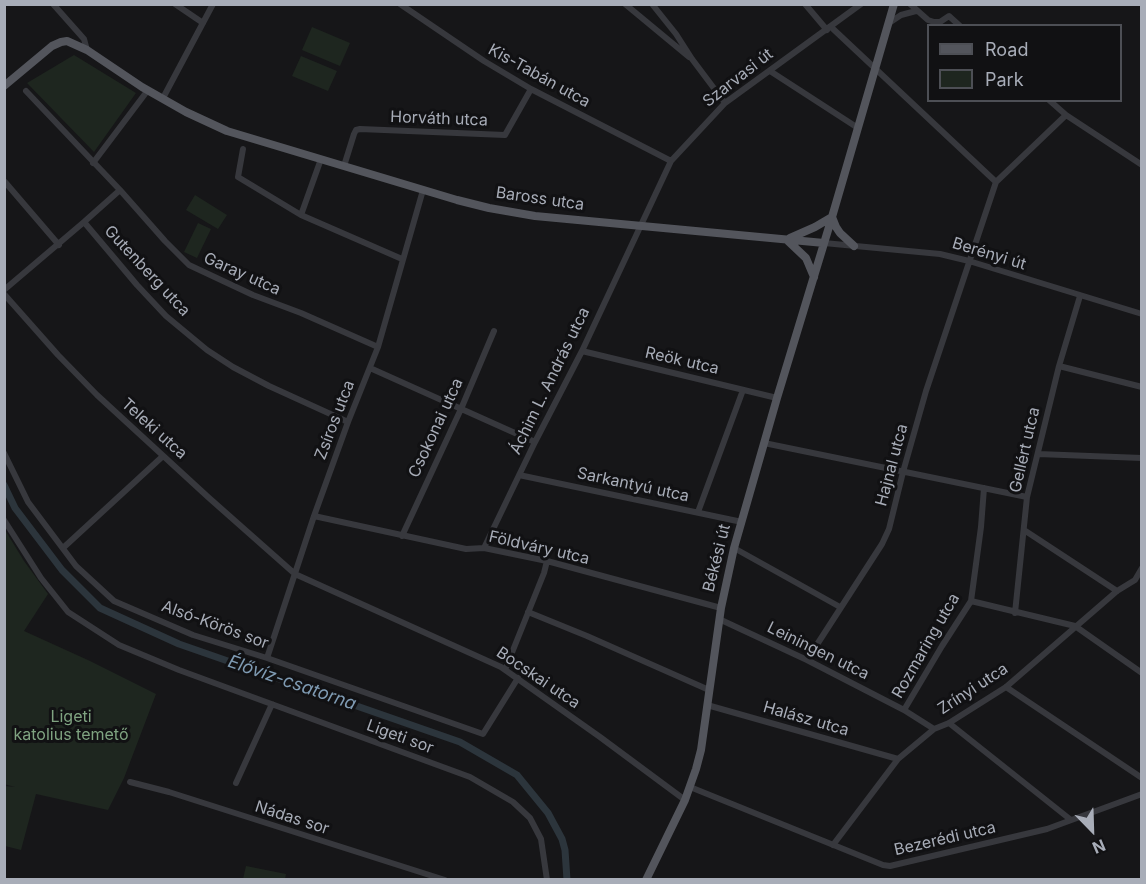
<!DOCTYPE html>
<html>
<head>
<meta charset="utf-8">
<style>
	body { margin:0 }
	#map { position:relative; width:1146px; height:884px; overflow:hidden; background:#161618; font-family:Inter,sans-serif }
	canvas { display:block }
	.frame { position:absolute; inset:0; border:6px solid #a8adb8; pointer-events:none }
	.legend { position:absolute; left:927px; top:24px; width:195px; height:78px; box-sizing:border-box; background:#111113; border:2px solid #4d4f55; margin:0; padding:8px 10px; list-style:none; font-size:18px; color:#a8adb8 }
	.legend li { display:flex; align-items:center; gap:12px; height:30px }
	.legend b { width:30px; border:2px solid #4d4f55 }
	.north { position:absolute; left:1062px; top:800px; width:60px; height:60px; -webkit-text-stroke:4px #111113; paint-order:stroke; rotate:157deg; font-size:16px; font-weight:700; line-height:24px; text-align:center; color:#a8adb8 }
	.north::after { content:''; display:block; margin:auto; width:21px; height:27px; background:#a8adb8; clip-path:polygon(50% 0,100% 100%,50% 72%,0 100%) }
</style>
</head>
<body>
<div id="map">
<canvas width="1146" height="884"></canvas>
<div class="frame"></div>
<ul class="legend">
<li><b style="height:8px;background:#53555c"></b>Road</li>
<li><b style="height:16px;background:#1e261f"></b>Park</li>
</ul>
<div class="north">N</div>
</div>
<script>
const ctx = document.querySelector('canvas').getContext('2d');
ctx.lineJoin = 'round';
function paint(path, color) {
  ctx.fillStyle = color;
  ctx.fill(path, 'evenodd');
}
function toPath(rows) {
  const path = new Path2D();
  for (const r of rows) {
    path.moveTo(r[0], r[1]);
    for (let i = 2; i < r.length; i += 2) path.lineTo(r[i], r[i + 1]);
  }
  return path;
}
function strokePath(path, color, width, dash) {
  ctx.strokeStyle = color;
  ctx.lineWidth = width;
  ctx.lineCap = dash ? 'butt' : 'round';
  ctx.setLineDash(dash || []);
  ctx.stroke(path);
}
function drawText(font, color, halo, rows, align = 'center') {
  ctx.font = font + ' Inter,sans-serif';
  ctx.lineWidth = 6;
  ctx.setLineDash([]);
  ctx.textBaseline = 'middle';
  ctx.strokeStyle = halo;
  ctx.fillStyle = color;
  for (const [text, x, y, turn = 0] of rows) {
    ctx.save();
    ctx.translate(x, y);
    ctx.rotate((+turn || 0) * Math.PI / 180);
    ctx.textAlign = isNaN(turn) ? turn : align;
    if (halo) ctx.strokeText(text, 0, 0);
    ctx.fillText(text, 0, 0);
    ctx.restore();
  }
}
paint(toPath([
	[312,27,350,43,340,66,302,50],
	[74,55,136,93,94,152,27,83],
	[301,56,337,71,328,91,292,76],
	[195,195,227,215,218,229,186,210],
	[198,223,211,229,197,258,184,252],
	[5,530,24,561,48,594,24,631,90,661,156,694,124,778,108,810,36,794,21,850,5,846,5,786,15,787,4,784],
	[246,866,286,874,285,879,243,879]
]), '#1e261f');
strokePath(toPath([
	[4,485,15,508,62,570,100,608,179,644,460,742,517,775,548,813,562,839,565,850,567,880]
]), '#2c353c', 7);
strokePath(toPath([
	[53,4,84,39,87,50],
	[175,4,203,23],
	[400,4,484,61,531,89,671,161],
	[625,4,689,57],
	[652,4,676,34,692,59,725,103],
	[805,4,827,30],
	[910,4,928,20,934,22,940,22,949,16,960,26],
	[889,23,901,15,916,11],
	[831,27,996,182],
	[770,71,858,128],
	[26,91,120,190,165,241,189,265,253,295,301,313,378,347],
	[163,98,213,4],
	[1049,100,1066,115,1142,165],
	[243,149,238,177,301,215],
	[321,159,301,215,402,259],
	[93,163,148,90],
	[344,166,354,134,356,130,360,129,505,135,531,89],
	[5,182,59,245],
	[84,222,137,285,166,316,207,350,233,367,269,386,348,422],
	[824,243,940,254,969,261,1142,314],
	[4,290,84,222,120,190],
	[4,294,58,355,97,395,208,497,295,574,501,667,600,737,685,800],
	[582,351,777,398],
	[1059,366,1142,387],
	[370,368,535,442],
	[764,443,1027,497],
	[4,453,28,502,76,566,114,601,193,635,267,658,483,734,518,678],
	[1038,454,1142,458],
	[519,475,742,522],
	[698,512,743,390],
	[314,516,466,549,484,548,547,561,721,608],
	[4,520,41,578,68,612,119,645,179,670,470,777,513,802,530,818,541,839,547,880],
	[1024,530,1117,591],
	[402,536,461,409,494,331],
	[63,548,163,456],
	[484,548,535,442,582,351,671,161,725,103,861,4],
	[734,548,840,607],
	[971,601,1075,626,1142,673],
	[528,612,587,636,709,690],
	[1015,613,1027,497,1059,366,1080,296],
	[719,619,807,660,904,710,934,729],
	[267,658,314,516,348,422,378,347,423,190],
	[807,660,882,544,889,529,903,472,926,391,996,182,1066,115],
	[505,670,544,573,547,561],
	[1006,687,1142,778],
	[707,705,898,759],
	[904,710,942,646,971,601,981,527,984,488],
	[949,723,1071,820],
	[130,782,169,792,445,880],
	[236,783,272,704],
	[690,787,883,865,890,866,1047,829,1142,794],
	[833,845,898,759,934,729,949,723,1006,687,1117,591,1135,580,1142,568]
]), '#37383d', 6);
strokePath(toPath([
	[4,86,52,46,61,42,67,41,87,50,142,87,186,112,227,131,457,200,489,208,535,216,824,243],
	[832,217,836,227,840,233,854,246],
	[790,238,815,227,832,217],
	[787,240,806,258,814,277],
	[646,880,685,800,696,769,701,750,721,608,734,548,777,398,832,217,894,4]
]), '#53555c', 8);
drawText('16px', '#a8adb8', '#111113', [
	["Kis-Tabán utca",539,76,29],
	["Szarvasi út",738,78,-38],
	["Horváth utca",439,119,2],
	["Baross utca",540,199,8],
	["Berényi út",989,254,17],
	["Gutenberg utca",147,271,47],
	["Garay utca",242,274,24],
	["Reök utca",682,361,13],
	["Áchim L. András utca",550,381,-64],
	["Zsíros utca",335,420,-69],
	["Csokonai utca",436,428,-65],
	["Teleki utca",154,429,42],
	["Gellért utca",1025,450,-77],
	["Hajnal utca",892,465,-75],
	["Sarkantyú utca",633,485,12],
	["Földváry utca",539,548,13],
	["Békési út",717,558,-76],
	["Alsó-Körös sor",215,625,20],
	["Rozmaring utca",926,646,-60],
	["Leiningen utca",818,651,26],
	["Bocskai utca",538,678,34],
	["Zrínyi utca",973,689,-33],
	["Halász utca",806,719,16],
	["Ligeti sor",400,737,20],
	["Nádas sor",292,818,18],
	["Bezerédi utca",945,839,-13]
]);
drawText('16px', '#7fa381', '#111113', [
	["Ligeti",71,717],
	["katolius temető",71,735]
]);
drawText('italic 18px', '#7f9bb3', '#111113', [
	["Élővíz-csatorna",292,683,19]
]);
</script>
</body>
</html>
